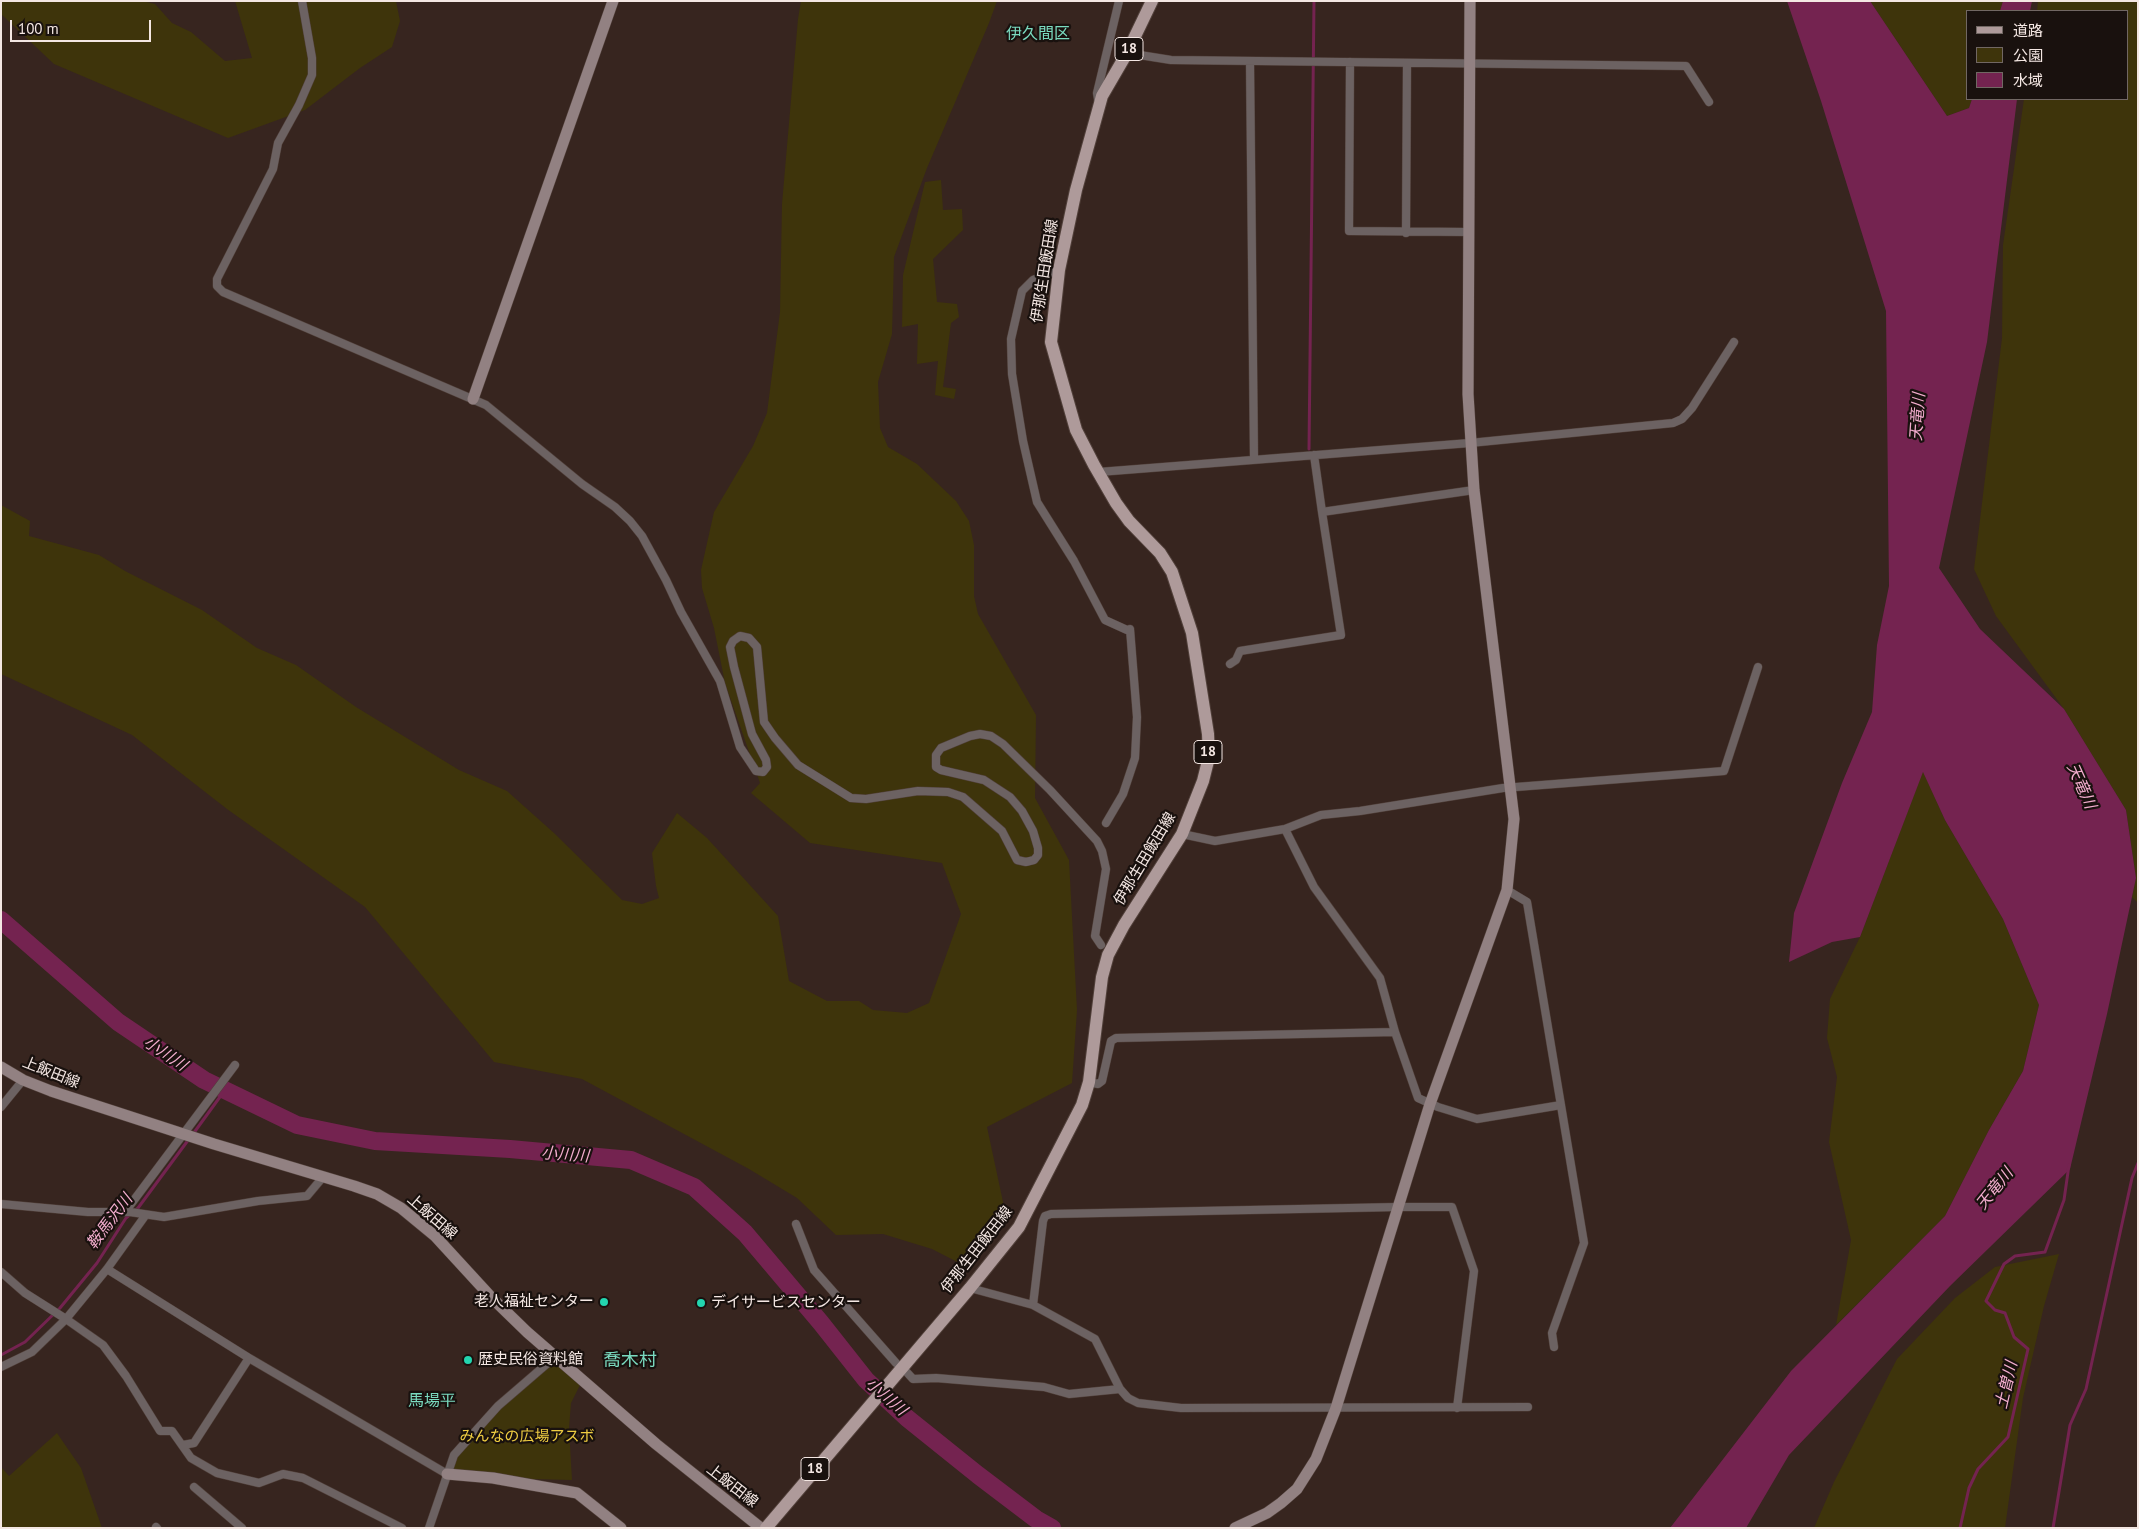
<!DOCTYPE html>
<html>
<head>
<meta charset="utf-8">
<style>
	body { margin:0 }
	#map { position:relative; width:2139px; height:1529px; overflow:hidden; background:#37251f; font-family:"PT Sans","Noto Sans JP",sans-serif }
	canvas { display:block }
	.frame { position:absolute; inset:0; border:2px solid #f4e7e3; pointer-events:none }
	.legend { position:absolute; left:1966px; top:10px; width:162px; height:90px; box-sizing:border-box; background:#19110e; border:1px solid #716763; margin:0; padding:6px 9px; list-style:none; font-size:15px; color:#f4e7e3 }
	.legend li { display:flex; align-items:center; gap:10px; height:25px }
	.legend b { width:25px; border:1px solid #716763 }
	.scale { position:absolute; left:10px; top:20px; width:141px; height:22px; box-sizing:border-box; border:2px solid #f4e7e3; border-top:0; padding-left:6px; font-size:15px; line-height:18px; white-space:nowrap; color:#f4e7e3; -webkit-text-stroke:4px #19110e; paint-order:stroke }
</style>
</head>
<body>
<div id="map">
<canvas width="2139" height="1529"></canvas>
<div class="frame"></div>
<ul class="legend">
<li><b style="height:6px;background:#ae9a9a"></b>道路</li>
<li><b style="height:14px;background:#3e340b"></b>公園</li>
<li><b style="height:14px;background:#742350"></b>水域</li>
</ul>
<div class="scale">100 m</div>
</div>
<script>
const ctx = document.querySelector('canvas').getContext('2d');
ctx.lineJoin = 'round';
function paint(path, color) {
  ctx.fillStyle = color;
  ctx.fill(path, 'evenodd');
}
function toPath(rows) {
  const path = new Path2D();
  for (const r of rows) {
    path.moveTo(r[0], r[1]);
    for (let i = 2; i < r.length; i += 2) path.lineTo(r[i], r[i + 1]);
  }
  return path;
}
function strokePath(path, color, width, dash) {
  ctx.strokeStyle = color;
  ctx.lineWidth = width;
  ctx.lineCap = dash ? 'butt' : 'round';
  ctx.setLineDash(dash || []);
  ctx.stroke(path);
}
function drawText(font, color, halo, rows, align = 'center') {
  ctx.font = font + ' "PT Sans","Noto Sans JP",sans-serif';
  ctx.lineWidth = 4.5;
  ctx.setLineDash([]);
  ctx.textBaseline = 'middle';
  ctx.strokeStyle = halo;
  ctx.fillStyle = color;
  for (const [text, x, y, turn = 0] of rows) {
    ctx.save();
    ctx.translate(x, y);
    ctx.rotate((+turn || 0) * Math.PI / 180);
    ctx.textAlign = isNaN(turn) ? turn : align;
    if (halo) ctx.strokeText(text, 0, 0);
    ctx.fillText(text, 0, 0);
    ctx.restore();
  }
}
paint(toPath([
	[1,1,142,1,155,4,172,23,191,32,225,61,252,58,235,1,396,1,400,21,392,47,360,68,305,110,228,138,54,64,1,14],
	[801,1,997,1,989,23,927,168,894,257,892,334,878,382,880,428,888,447,917,464,956,501,969,521,974,545,974,596,978,614,1036,715,1035,798,1069,860,1077,1010,1072,1083,987,1127,1006,1216,971,1269,932,1249,883,1234,836,1235,797,1198,749,1169,582,1079,494,1062,365,907,227,809,132,735,1,674,1,505,30,521,29,536,99,555,125,571,202,610,257,648,296,665,356,707,459,770,507,791,554,833,622,900,642,904,659,898,656,886,652,853,677,813,707,838,778,916,789,981,827,1001,859,1001,873,1010,907,1013,929,1003,961,914,942,863,810,843,751,793,760,783,725,683,714,628,702,588,701,570,714,512,753,446,767,413,780,312,782,204,798,19],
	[1870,1,2003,1,2000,11,1968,11,1968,99,1972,99,1969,108,1947,116],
	[2038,1,2138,1,2138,903,2132,897,2136,878,2126,810,2064,709,1996,616,1974,569,2002,338,2003,245,2024,99,2128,99,2128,11,2037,11],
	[941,180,943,210,962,209,963,230,933,259,937,302,957,304,959,317,951,323,943,387,956,389,954,399,935,395,938,361,917,364,918,324,902,327,903,275,925,182],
	[1923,771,1945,820,2003,919,2039,1005,2023,1071,1989,1130,1945,1216,1836,1325,1851,1240,1829,1142,1837,1077,1827,1038,1830,999,1860,937],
	[2059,1254,2044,1306,2023,1398,2005,1528,1814,1528,1834,1482,1897,1359,1955,1298,1995,1267],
	[556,1356,581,1383,571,1403,569,1428,572,1480,493,1478,450,1473,455,1454,469,1437],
	[57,1433,81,1468,102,1528,1,1528,1,1467,9,1476]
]), '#3e340b');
paint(toPath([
	[1787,1,1870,1,1947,116,1969,108,1972,99,2017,99,1987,342,1939,568,1980,629,2064,709,2126,810,2136,878,2107,1014,2070,1169,1950,1286,1789,1455,1746,1528,1670,1528,1791,1371,1945,1216,1989,1130,2023,1071,2039,1005,2003,919,1945,820,1923,772,1860,937,1832,942,1789,962,1794,913,1842,783,1872,712,1877,645,1889,586,1886,311,1821,101],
	[2003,1,2032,1,2030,11,2000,11]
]), '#742350');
strokePath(toPath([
	[1309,449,1314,1],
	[193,1134,225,1090],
	[1,1355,25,1342,60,1308,97,1263,126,1218,138,1208,189,1139],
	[1960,1528,1969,1488,1978,1469,2008,1437,2028,1349,2014,1337,2005,1313,1995,1310,1986,1301,2004,1264,2015,1256,2045,1252,2064,1200,2069,1165],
	[2053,1528,2070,1425,2086,1389,2132,1178,2138,1163]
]), '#742350', 3);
strokePath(toPath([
	[1,920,118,1022,204,1080,297,1125,375,1141,510,1149,631,1160,694,1187,745,1233,821,1323,866,1380,907,1418,978,1475,1036,1519,1052,1528]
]), '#742350', 18);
const street = toPath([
	[302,1,312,58,312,75,299,105,278,143,273,169,217,279,217,286,223,292,486,405,582,484,615,507,630,521,642,536,666,580,681,612,720,681,740,747,756,771,763,772,767,767,766,760,752,734,734,667,730,647,733,641,740,636,749,638,757,647,764,722,775,738,798,765,851,798,866,799,918,791,948,792,963,797,1002,831,1017,860,1026,862,1034,860,1038,855,1038,848,1033,831,1022,811,1010,797,984,780,941,770,936,767,936,755,941,748,970,736,980,734,991,736,1003,744,1050,790,1097,841,1102,851,1106,869,1095,936,1101,945],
	[1127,53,1171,60,1686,66,1709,102],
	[1250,61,1254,459],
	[1350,62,1349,231,1468,232],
	[1098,99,1097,93,1119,1],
	[1406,233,1407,63],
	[1059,270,1033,280,1022,291,1011,339,1012,374,1023,441,1037,502,1074,561,1105,620,1127,630,1130,629,1137,717,1135,758,1123,794,1106,823],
	[1314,455,1322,512,1474,490],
	[1099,472,1470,443,1673,423,1682,419,1692,408,1734,342],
	[1230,664,1236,660,1240,651,1341,635,1322,512],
	[1285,829,1314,887,1380,978,1395,1032,1418,1098,1438,1107,1477,1119,1561,1105],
	[1182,834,1215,841,1285,829,1321,815,1360,811,1503,788,1724,771,1758,667],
	[1507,890,1527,902,1584,1243,1552,1333,1554,1347],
	[1089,1082,1098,1084,1102,1081,1111,1041,1116,1038,1395,1032],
	[1,1107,23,1080],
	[1,1204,88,1212,130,1212,164,1217,258,1201,307,1196,323,1177],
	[125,1212,235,1065],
	[796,1224,814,1270,896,1363],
	[107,1269,249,1358,447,1474],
	[1,1272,25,1293,66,1319,103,1345,126,1376,160,1431,172,1431,191,1458,217,1473,259,1483,283,1474,303,1478,402,1528],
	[970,1288,1033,1305,1095,1339,1120,1389,1128,1398,1138,1403,1181,1408,1528,1407],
	[1033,1305,1043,1221,1045,1216,1051,1214,1398,1207,1452,1207,1474,1271,1457,1408],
	[1,1367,32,1352,66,1319,107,1269,145,1216],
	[902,1367,913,1379,936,1378,1044,1387,1069,1394,1120,1389],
	[183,1445,194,1443,249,1358],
	[194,1487,242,1528],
	[156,1527,157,1528],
	[429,1528,454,1455,498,1406,556,1356]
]);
const secondary = toPath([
	[473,399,613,1],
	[1,1067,23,1080,51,1091,214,1144,354,1186,377,1194,401,1208,435,1236,491,1297,527,1332,656,1444,761,1528],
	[447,1474,493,1478,577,1493,621,1528],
	[1235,1528,1267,1513,1281,1503,1297,1489,1316,1459,1336,1408,1430,1104,1507,890,1514,819,1474,490,1468,394,1470,1]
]);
const primary = toPath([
	[766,1528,970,1288,1019,1227,1082,1105,1089,1082,1102,977,1108,955,1124,925,1182,834,1203,781,1209,757,1208,734,1192,633,1172,572,1160,553,1129,521,1116,503,1094,465,1076,430,1051,342,1059,270,1076,190,1102,96,1127,53,1152,1]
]);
strokePath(street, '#51403a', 9);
strokePath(secondary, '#51403a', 12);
strokePath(primary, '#51403a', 14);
strokePath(street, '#6c6262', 8);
strokePath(secondary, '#928182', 11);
strokePath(primary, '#ae9a9a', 12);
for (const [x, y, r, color] of [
	[604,1302,5,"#23d5af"],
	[701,1303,5,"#23d5af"],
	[468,1360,5,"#23d5af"]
]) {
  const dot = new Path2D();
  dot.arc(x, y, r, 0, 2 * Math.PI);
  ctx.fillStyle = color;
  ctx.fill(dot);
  strokePath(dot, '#19110e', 2);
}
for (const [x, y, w] of [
	[1129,49,28],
	[1208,752,28],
	[815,1469,28]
]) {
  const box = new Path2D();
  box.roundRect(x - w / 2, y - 11.5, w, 23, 4);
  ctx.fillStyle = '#19110e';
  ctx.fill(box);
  strokePath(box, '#f4e7e3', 1);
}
drawText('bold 14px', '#f4e7e3', null, [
	["18",1129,49],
	["18",1208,752],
	["18",815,1469]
]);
drawText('15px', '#f4e7e3', '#19110e', [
	["伊那生田飯田線",1045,271,-81],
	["伊那生田飯田線",1145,859,-59],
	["上飯田線",51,1073,22],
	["上飯田線",432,1217,41],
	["伊那生田飯田線",977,1250,-52],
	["上飯田線",732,1486,38]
]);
drawText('15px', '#f4e7e3', '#19110e', [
	["老人福祉センター",594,1302,"right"],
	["デイサービスセンター",711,1303],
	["歴史民俗資料館",478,1360]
], 'left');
drawText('15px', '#efcd42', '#19110e', [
	["みんなの広場アスボ",527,1437]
]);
drawText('16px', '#7adabf', '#19110e', [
	["伊久間区",1038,34],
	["馬場平",432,1401]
]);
drawText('italic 16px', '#f3adce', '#19110e', [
	["天竜川",1918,417,-86],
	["天竜川",2081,786,66],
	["小川川",165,1054,34],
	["小川川",565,1155,4],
	["天竜川",1995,1189,-51],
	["鞍馬沢川",110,1222,-53],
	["土曽川",2007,1385,-77],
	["小川川",886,1397,41]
]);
drawText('18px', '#7adabf', '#19110e', [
	["喬木村",630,1361]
]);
</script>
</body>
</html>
